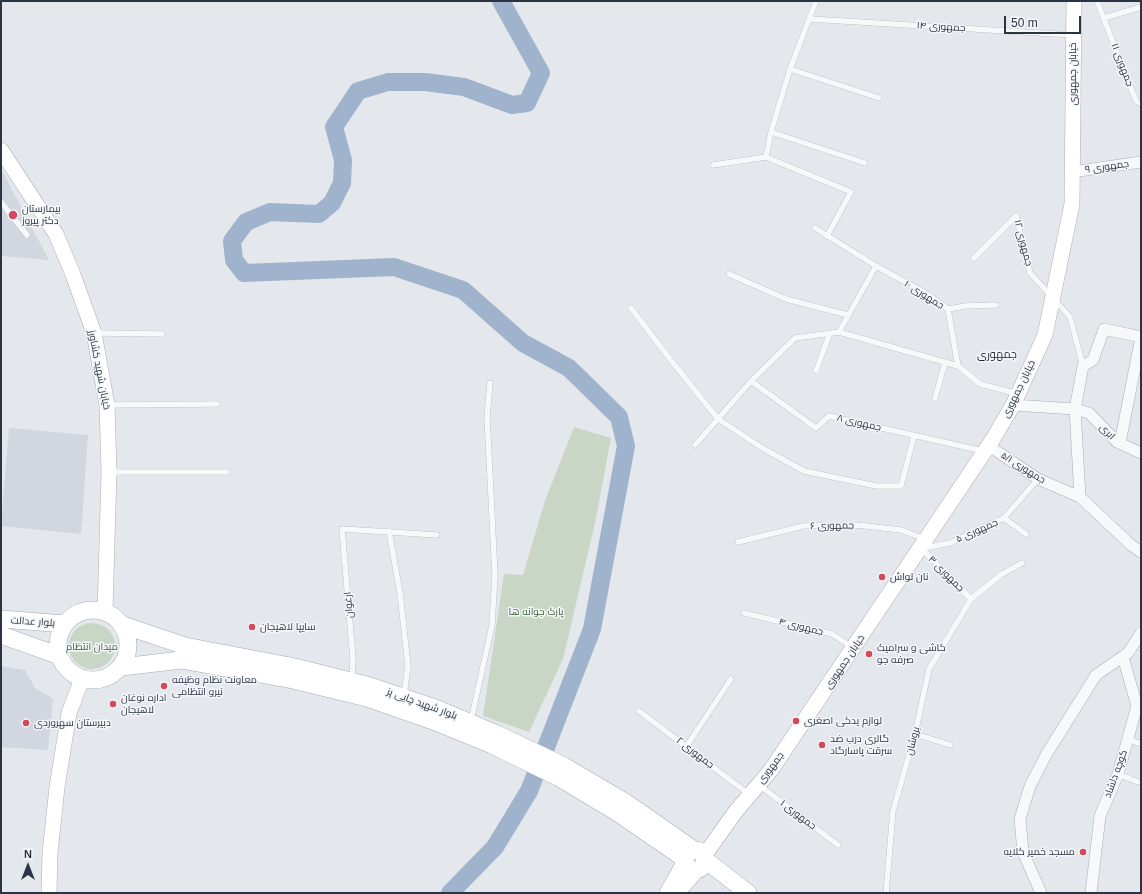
<!DOCTYPE html>
<html>
<head>
<meta charset="utf-8">
<style>
	body { margin:0 }
	#map { position:relative; width:1142px; height:894px; overflow:hidden; background:#e4e7ec; font-family:Helvetica,sans-serif }
	canvas { display:block }
	.frame { position:absolute; inset:0; border:2px solid #2b3445; pointer-events:none }
	.north { position:absolute; left:8px; top:846px; width:40px; height:40px; -webkit-text-stroke:3px #f4f6f9; paint-order:stroke; rotate:0deg; font-size:11px; font-weight:700; line-height:16px; text-align:center; color:#2b3445 }
	.north::after { content:''; display:block; margin:auto; width:14px; height:18px; background:#2b3445; clip-path:polygon(50% 0,100% 100%,50% 72%,0 100%) }
	.scale { position:absolute; left:1004px; top:16px; width:77px; height:18px; box-sizing:border-box; border:2px solid #2b3445; border-top:0; padding-left:5px; font-size:12px; line-height:14px; white-space:nowrap; color:#2b3445; -webkit-text-stroke:3px #f4f6f9; paint-order:stroke }
</style>
</head>
<body>
<div id="map">
<canvas width="1142" height="894"></canvas>
<div class="frame"></div>
<div class="north">N</div>
<div class="scale">50 m</div>
</div>
<script>
const ctx = document.querySelector('canvas').getContext('2d');
ctx.lineJoin = 'round';
function paint(path, color) {
  ctx.fillStyle = color;
  ctx.fill(path, 'evenodd');
}
function toPath(rows) {
  const path = new Path2D();
  for (const r of rows) {
    if (r.length === 3) {
      path.moveTo(r[0] + r[2], r[1]);
      path.arc(r[0], r[1], r[2], 0, 2 * Math.PI);
      continue;
    }
    path.moveTo(r[0], r[1]);
    for (let i = 2; i < r.length; i += 2) path.lineTo(r[i], r[i + 1]);
  }
  return path;
}
function strokePath(path, color, width, dash) {
  ctx.strokeStyle = color;
  ctx.lineWidth = width;
  ctx.lineCap = dash ? 'butt' : 'round';
  ctx.setLineDash(dash || []);
  ctx.stroke(path);
}
function drawText(font, color, halo, rows, align = 'center') {
  ctx.font = font + ' Helvetica,Cairo,sans-serif';
  ctx.lineWidth = 3;
  ctx.setLineDash([]);
  ctx.textBaseline = 'middle';
  ctx.strokeStyle = halo;
  ctx.fillStyle = color;
  for (const [text, x, y, turn = 0] of rows) {
    ctx.save();
    ctx.translate(x, y);
    ctx.rotate((+turn || 0) * Math.PI / 180);
    ctx.textAlign = isNaN(turn) ? turn : align;
    if (halo) ctx.strokeText(text, 0, 0);
    ctx.fillText(text, 0, 0);
    ctx.restore();
  }
}
paint(toPath([
	[1,170,3,173,49,260,1,256],
	[9,428,88,435,81,534,1,526],
	[1,666,25,670,35,688,53,699,48,750,1,747]
]), '#d2d6de');
paint(toPath([
	[574,427,611,438,595,523,563,659,529,732,483,716,504,574,523,575,545,501],
	[92,646,23]
]), '#c9d6c5');
strokePath(toPath([
	[450,893,495,847,529,791,592,629,626,446,619,417,569,368,523,343,463,290,394,267,244,273,234,260,232,241,246,222,270,212,319,214,332,203,342,183,343,160,334,127,358,91,388,82,425,82,464,87,512,105,527,103,541,73,501,1]
]), '#9fb4cc', 18);
const lane = toPath([
	[1097,1,1136,101,1141,104],
	[1104,18,1141,7],
	[810,19,1073,35],
	[790,69,879,98],
	[771,132,865,163],
	[766,157,771,132,790,69,816,1],
	[713,165,766,157,851,192,827,236],
	[1,202,27,235],
	[815,228,876,266,927,294,948,309,958,366,980,384,1018,394],
	[974,258,1016,216,1030,273,1070,317,1083,366],
	[729,274,786,299,848,315],
	[631,308,670,359,718,419,764,449,804,471,876,486,901,486,914,436],
	[948,309,965,306,996,305],
	[839,332,876,266],
	[96,333,162,334],
	[816,371,830,333],
	[751,381,816,428,829,416,983,451],
	[935,398,945,363],
	[108,405,217,404],
	[695,445,751,381,795,338,839,332,958,366],
	[109,472,227,472],
	[1004,518,1026,534],
	[389,531,400,593,408,666,404,695],
	[738,542,803,526,857,525,901,530,925,539],
	[921,548,971,599],
	[924,548,950,543,1004,518,1038,479],
	[744,613,832,634,852,647],
	[352,679,353,659,342,529,437,535],
	[639,711,750,795],
	[471,721,492,625,495,575,487,417,490,383],
	[915,734,950,745],
	[1128,739,1141,744],
	[686,747,731,679],
	[1118,774,1138,782],
	[759,785,838,845],
	[886,893,893,811,915,734,929,669,971,599,1002,574,1022,563]
]);
const street = toPath([
	[1072,172,1141,162],
	[1013,405,1075,409,1083,366,1093,360,1104,329,1141,337],
	[1120,443,1141,337],
	[989,446,1038,479,1080,497],
	[1141,453,1117,442,1089,413,1075,409,1080,497,1131,545,1141,552],
	[1041,893,1023,852,1020,819,1030,786,1046,755,1096,675,1128,653,1141,633],
	[1091,893,1100,816,1118,774,1137,706,1123,657]
]);
const secondary = toPath([
	[1,150,56,234,72,272,94,333,107,405,109,472,105,612],
	[704,856,736,811,771,770,993,439,1013,405,1045,335,1072,204,1074,1],
	[49,893,50,853,57,787,69,713,82,679],
	[667,893,685,861],
	[677,893,698,869]
]);
const primary = toPath([
	[93,645,35],
	[1,619,65,624],
	[123,625,185,646,295,667,370,686,438,709,497,734,564,766,625,802,694,850],
	[1,635,60,656],
	[122,667,181,660,293,680,367,698,433,721,492,745,558,777,618,813,685,859],
	[695,860,10],
	[704,859,748,893]
]);
strokePath(lane, '#a9aeb7', 6);
strokePath(street, '#a9aeb7', 12);
strokePath(secondary, '#a9aeb7', 16);
strokePath(primary, '#a3abb8', 18);
strokePath(lane, '#f7f8fa', 5.5);
strokePath(street, '#f7f8fa', 11);
strokePath(secondary, '#fff', 15);
strokePath(primary, '#fff', 17);
for (const [x, y, r, color] of [
	[13,215,5,"#d1495b"],
	[882,577,4,"#d1495b"],
	[252,627,4,"#d1495b"],
	[869,654,4,"#d1495b"],
	[164,686,4,"#d1495b"],
	[113,704,4,"#d1495b"],
	[796,721,4,"#d1495b"],
	[26,723,4,"#d1495b"],
	[822,745,4,"#d1495b"],
	[1083,852,4,"#d1495b"]
]) {
  const dot = new Path2D();
  dot.arc(x, y, r, 0, 2 * Math.PI);
  ctx.fillStyle = color;
  ctx.fill(dot);
  strokePath(dot, '#f4f6f9', 1.5);
}
drawText('10px', '#2b3445', '#f4f6f9', [
	["جمهوری ۱۴",941,27,3],
	["جمهوری ۱۱",1122,65,69],
	["خیابان جمهوری",1073,74,-90],
	["جمهوری ۹",1107,167,-8],
	["جمهوری ۱۲",1023,243,75],
	["جمهوری ۱۰",924,295,32],
	["خیابان شهید کشاورز",99,370,79],
	["خیابان جمهوری",1019,389,-64],
	["جمهوری ۸",859,423,13],
	["ابری",1107,432,45],
	["جمهوری ۵/۱",1023,468,32],
	["جمهوری ۶",832,526,-1],
	["جمهوری ۵",977,531,-24],
	["جمهوری ۳",946,574,45],
	["ارغوان",349,605,-95],
	["بلوار عدالت",33,622,4],
	["جمهوری ۴",801,627,14],
	["خیابان جمهوری",845,662,-56],
	["بلوار شهید چایی پز",422,704,20],
	["بروشان",913,741,-75],
	["جمهوری ۲",695,753,37],
	["جمهوری",771,768,-53],
	["کوچه دلشاد",1116,774,-70],
	["جمهوری ۱",798,815,37]
]);
drawText('10px', '#2b3445', '#f4f6f9', [
	["بیمارستان",22,209],
	["دکتر پیروز",22,221],
	["نان لواش",890,577],
	["سایپا لاهیجان",260,627],
	["کاشی و سرامیک",877,648],
	["صرفه جو",877,660],
	["معاونت نظام وظیفه",172,680],
	["نیرو انتظامی",172,692],
	["اداره نوغان",121,698],
	["لاهیجان",121,710],
	["لوازم یدکی اصغری",804,721],
	["دبیرستان سهروردی",34,723],
	["گالری درب ضد",830,739],
	["سرقت پاسارگاد",830,751],
	["مسجد خمیر کلایه",1075,852,"right"]
], 'left');
drawText('10px', '#3f6138', '#f4f6f9', [
	["پارک جوانه ها",536,612],
	["میدان انتظام",92,647]
]);
drawText('11px', '#1d2536', '#f4f6f9', [
	["جمهوری",997,355]
]);
</script>
</body>
</html>
